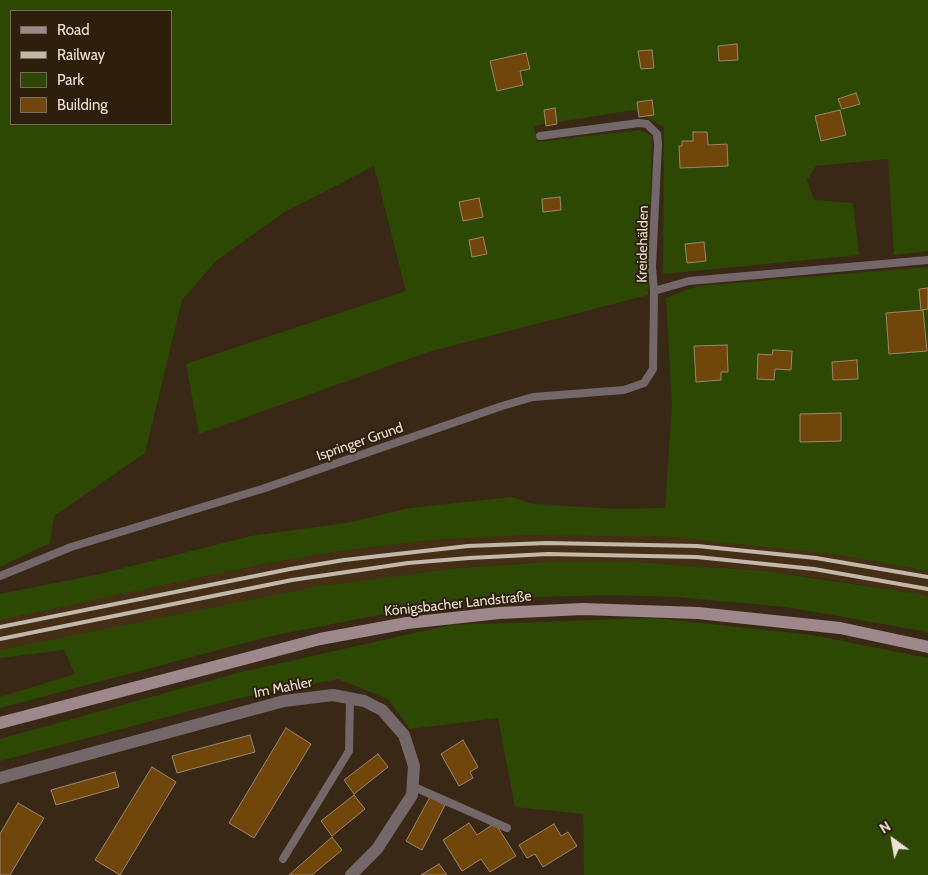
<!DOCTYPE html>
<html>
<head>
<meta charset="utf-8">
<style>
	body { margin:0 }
	#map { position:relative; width:928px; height:875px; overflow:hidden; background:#392816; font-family:Cabin,sans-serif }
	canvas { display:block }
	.legend { position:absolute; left:10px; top:10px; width:162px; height:115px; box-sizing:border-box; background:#2e1e0c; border:1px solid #7a6c5d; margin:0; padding:6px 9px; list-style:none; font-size:15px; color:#ede2d7 }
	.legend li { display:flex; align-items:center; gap:10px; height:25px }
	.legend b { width:25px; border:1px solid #7a6c5d }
	.north { position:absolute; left:868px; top:815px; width:50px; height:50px; -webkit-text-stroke:4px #2e1e0c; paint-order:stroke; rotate:328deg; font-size:14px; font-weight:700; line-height:20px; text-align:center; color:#ede2d7 }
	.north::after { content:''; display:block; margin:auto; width:18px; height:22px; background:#ede2d7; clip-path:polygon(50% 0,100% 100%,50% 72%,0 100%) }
</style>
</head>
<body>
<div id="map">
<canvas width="928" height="875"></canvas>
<ul class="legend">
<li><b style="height:6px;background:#9e888b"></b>Road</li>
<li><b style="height:6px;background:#c3b7aa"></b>Railway</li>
<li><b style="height:14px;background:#2d4803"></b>Park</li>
<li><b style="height:14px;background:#71460b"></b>Building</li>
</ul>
<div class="north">N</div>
</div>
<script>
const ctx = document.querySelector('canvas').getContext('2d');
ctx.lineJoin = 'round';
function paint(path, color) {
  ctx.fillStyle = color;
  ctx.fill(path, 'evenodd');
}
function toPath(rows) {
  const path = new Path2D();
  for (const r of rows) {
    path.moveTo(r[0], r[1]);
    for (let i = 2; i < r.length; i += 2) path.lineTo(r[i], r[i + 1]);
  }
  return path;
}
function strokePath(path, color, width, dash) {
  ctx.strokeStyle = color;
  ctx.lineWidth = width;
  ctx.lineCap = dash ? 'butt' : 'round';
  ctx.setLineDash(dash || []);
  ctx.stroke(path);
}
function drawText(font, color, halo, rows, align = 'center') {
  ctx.font = font + ' Cabin,sans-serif';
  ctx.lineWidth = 4;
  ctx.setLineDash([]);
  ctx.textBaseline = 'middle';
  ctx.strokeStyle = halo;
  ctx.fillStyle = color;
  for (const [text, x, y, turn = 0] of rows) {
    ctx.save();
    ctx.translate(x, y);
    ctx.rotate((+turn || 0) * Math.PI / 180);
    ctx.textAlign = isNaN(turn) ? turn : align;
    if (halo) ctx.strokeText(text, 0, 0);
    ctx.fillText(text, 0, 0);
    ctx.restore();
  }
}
paint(toPath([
	[529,535,672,537,840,555,928,571,928,596,833,580,766,571,703,566,636,562,519,563,458,568,320,586,0,650,0,620,268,563,340,551,431,540]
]), '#442f16');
paint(toPath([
	[0,0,928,0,928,251,894,255,888,159,816,166,807,180,814,200,853,203,859,255,663,274,664,127,633,110,534,126,537,142,640,130,652,136,648,295,428,352,199,434,186,364,406,291,374,166,283,213,216,261,182,300,145,453,54,516,50,543,0,567],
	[11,11,171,11,171,124,11,124],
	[928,267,928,571,840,555,672,537,529,535,431,540,340,551,268,563,0,620,0,594,100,574,251,536,352,522,409,508,512,497,533,504,618,509,665,508,672,405,666,298,698,286],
	[548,562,636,562,766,571,918,594,928,596,928,632,786,607,677,597,610,595,507,598,414,608,271,636,0,708,0,697,75,674,64,650,0,658,0,650,320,586,458,568],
	[653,618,812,635,928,658,928,875,584,875,583,814,515,807,498,718,410,729,388,699,338,679,235,699,0,761,0,739,241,672,450,625]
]), '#2d4803');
const building = toPath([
	[737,44,738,60,719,61,718,46,737,44],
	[652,50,654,68,641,69,638,51,652,50],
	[526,53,530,69,520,71,523,85,497,91,490,61,526,53],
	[856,93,860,104,842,109,838,99,856,93],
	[652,100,654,115,639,117,637,102,652,100],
	[555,108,557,124,546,126,544,110,555,108],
	[840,110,846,135,821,141,815,116,840,110],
	[693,132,707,132,708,145,727,144,728,166,680,168,679,146,682,146,682,141,693,141,693,132],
	[560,197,561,210,543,212,542,199,560,197],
	[479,198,483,217,463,221,459,202,479,198],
	[483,237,487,254,472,257,469,240,483,237],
	[704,242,706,261,687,263,685,244,704,242],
	[928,288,928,309,921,310,919,289,928,288],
	[923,310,927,351,889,354,886,313,923,310],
	[727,345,728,372,721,372,721,380,696,382,694,346,727,345],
	[773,350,792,351,791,370,775,369,774,380,757,379,758,354,772,355,773,350],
	[857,360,858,379,833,380,832,362,857,360],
	[841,413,841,441,800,442,800,414,841,413],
	[286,728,311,744,254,838,229,823,286,728],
	[250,735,255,752,177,773,172,756,250,735],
	[463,740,478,767,470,772,473,778,459,786,441,754,463,740],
	[378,754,388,767,354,794,344,780,378,754],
	[152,767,176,782,120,875,95,860,152,767],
	[115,772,119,787,56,805,51,790,115,772],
	[354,795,365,809,332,836,321,821,354,795],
	[430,797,445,805,422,850,406,841,430,797],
	[18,803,44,818,10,875,0,875,0,834,18,803],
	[469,823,477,835,495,823,516,856,490,872,481,859,462,871,443,840,469,823],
	[554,824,561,836,568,832,577,846,543,867,535,854,527,858,519,845,554,824],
	[332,837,342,850,312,875,289,875,332,837],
	[439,864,447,875,421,875,439,864]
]);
paint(building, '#71460b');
strokePath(building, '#9a8671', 1);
strokePath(toPath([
	[654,291,689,281,928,260],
	[0,576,71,547,262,489,502,406,533,397,624,390,644,383,653,369,654,291,652,267,658,144,657,134,647,124,639,123,540,136],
	[412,786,507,828],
	[283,859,349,751,350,698]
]), '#746769', 8);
strokePath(toPath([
	[0,778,284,701,333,695,364,701,382,710,404,735,414,766,412,795,377,849,351,875]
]), '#746769', 12);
strokePath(toPath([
	[0,723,320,639,407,623,499,613,583,609,698,613,840,628,928,647]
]), '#9e888b', 12);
strokePath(toPath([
	[0,627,290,569,344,560,468,546,547,543,697,546,816,558,928,577],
	[0,639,292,580,408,563,469,558,548,554,697,557,814,569,928,589]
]), '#c3b7aa', 4);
drawText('14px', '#ede2d7', '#2e1e0c', [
	["Kreidehälden",643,244,-89],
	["Ispringer Grund",360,442,-19],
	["Königsbacher Landstraße",458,604,-6],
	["Im Mahler",283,688,-11]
]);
</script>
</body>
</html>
